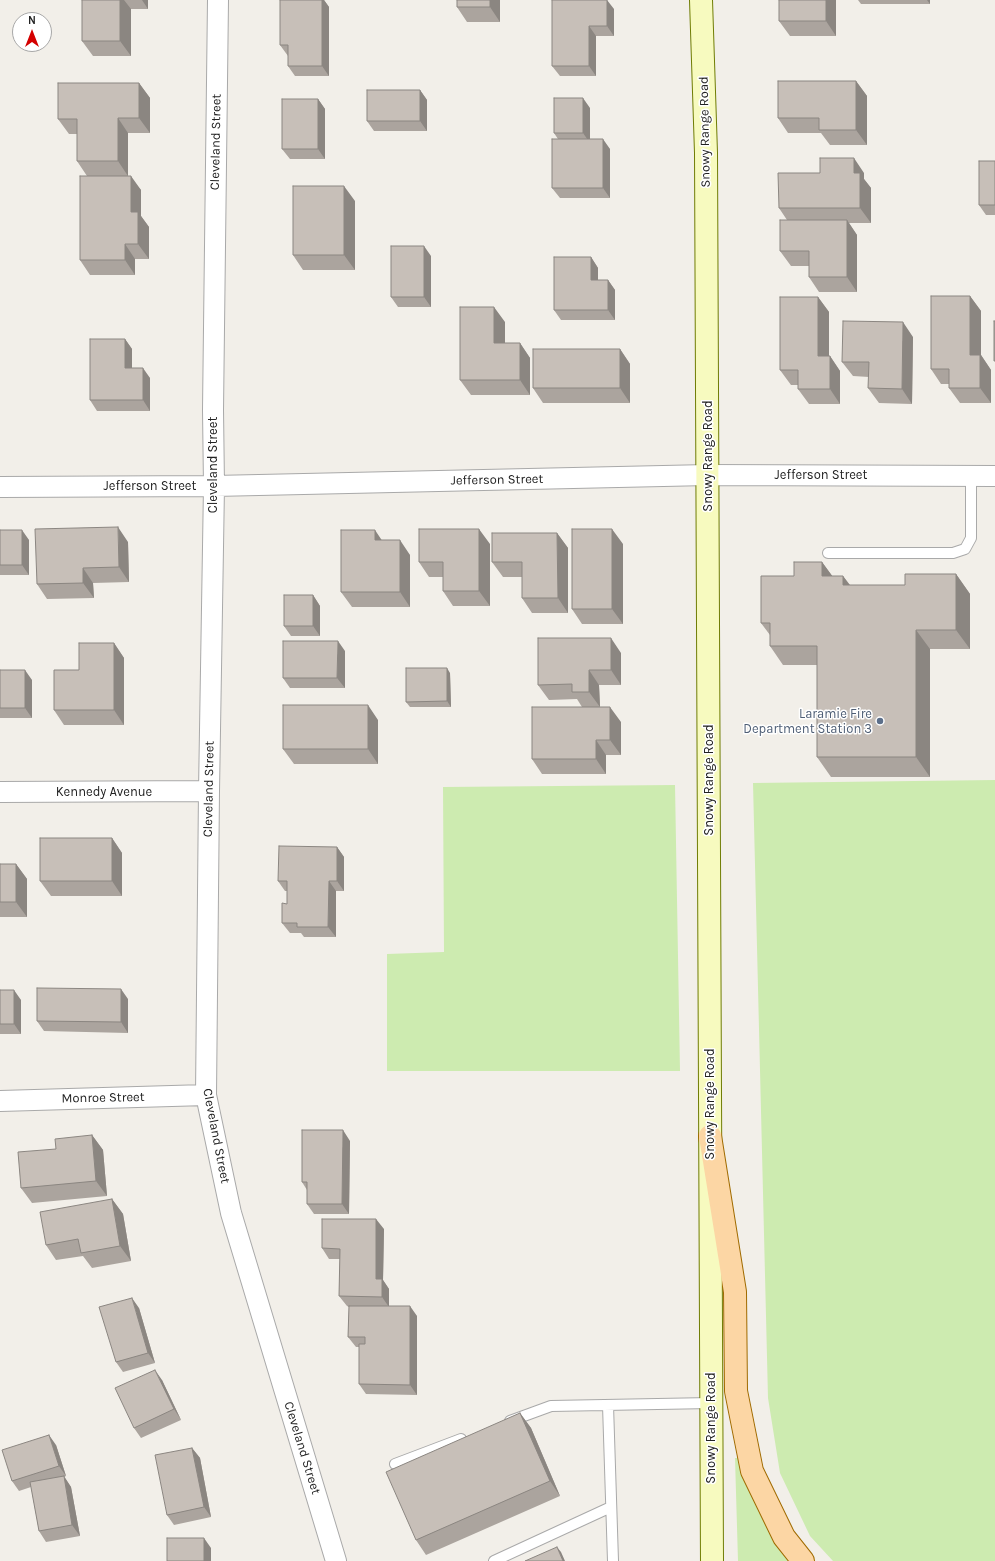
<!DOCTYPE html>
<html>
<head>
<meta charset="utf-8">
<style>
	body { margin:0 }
	#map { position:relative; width:995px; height:1561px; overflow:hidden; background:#f2efe9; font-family:Karla,sans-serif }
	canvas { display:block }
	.north { position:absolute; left:12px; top:12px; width:40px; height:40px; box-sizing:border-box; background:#fff; border:1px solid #a7a7a7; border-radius:50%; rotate:0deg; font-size:11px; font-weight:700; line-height:16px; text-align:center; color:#222 }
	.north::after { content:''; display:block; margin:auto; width:14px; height:18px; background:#d40000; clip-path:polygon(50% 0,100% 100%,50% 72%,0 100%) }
</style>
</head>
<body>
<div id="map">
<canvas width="995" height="1561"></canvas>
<div class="north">N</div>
</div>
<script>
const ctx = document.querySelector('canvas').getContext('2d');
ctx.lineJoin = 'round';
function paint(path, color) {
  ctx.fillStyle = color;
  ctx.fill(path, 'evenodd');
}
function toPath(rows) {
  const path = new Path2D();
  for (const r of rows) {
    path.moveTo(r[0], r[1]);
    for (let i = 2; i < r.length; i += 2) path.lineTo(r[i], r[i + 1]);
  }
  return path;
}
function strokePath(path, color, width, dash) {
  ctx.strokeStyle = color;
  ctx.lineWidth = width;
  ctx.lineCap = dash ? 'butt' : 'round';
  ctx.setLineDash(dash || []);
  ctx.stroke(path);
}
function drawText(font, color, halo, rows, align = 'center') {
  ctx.font = font + ' Karla,sans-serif';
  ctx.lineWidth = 3;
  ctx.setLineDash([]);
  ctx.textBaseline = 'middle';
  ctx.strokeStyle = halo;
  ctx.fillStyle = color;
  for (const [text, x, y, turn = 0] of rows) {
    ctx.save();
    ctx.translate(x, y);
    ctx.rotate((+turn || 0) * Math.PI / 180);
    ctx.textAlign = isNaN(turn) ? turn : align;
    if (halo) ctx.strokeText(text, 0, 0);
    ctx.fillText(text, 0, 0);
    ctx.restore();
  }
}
paint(toPath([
	[995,780,995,1561,833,1561,810,1536,780,1473,768,1398,753,783],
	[675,785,680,1071,387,1071,387,954,444,952,443,787],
	[735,1458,743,1458,789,1561,738,1561]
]), '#cdebb0');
const service = toPath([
	[828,553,953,553,965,549,971,538,971,475],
	[608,1405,613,1561],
	[510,1421,551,1406,711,1403],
	[395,1464,461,1439],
	[494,1561,611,1507]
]);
const minor = toPath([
	[218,0,213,410,214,486,209,791,206,1095,231,1213,336,1561],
	[0,487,214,486,708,475,995,476],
	[0,792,209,791],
	[0,1101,206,1095]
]);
const secondary = toPath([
	[701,0,706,153,712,1561]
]);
const primary = toPath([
	[710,1136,735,1292,736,1391,752,1471,784,1537,803,1561]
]);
strokePath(service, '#a9a9a9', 12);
strokePath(minor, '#a9a9a9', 22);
strokePath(secondary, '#707d05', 24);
strokePath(primary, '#a06b00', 24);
strokePath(service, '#fff', 10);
strokePath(minor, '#fff', 20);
strokePath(secondary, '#f7fabf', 22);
strokePath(primary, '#fcd6a4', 22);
paint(toPath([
	[82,0,148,0,148,9,131,9,131,56,93,56,82,41],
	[280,0,324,0,329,7,329,76,295,76,288,66,288,56,280,45],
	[500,0,500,22,467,22,457,7],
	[552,0,614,9,614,36,596,36,596,76,560,76,552,66],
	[836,0,836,36,790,36,779,21],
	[858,0,930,0,930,4,861,4],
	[856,81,867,96,867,145,830,145,821,133,788,133,778,118],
	[139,83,150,98,150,133,128,133,128,176,141,190,141,216,149,227,149,259,135,259,135,275,90,275,80,260,87,176,77,161,77,134,69,134,58,119],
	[420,90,427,100,427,131,374,131,367,121],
	[318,99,325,109,325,159,290,159,282,149],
	[590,108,590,139,610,149,610,198,560,198,552,188,558,139,554,133],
	[995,161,995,215,986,215,979,205],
	[864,173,864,179,871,188,871,223,849,223,857,235,857,292,819,292,809,277,809,266,791,266,780,251,787,220,779,208],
	[355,201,355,270,303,270,293,255],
	[431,256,431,307,398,307,391,297],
	[591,257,598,268,598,280,608,280,615,290,615,320,561,320,554,310],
	[970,296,981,311,981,355,991,370,991,403,960,403,949,388,949,384,941,384,931,369],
	[818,297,829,312,829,356,830,356,840,371,840,404,809,404,798,389,798,385,791,385,780,370],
	[505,322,505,343,520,343,530,358,530,395,471,395,460,380],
	[913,337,912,404,879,403,868,388,869,377,853,376,842,362],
	[125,339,132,349,132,368,150,378,150,411,97,411,90,400],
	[620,349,630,364,630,403,543,403,533,388],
	[0,530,29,540,29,575,0,575],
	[557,533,568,548,568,613,532,613,522,598,522,577,503,577,492,562],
	[381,540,410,555,410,607,352,607,341,592],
	[128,542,129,582,93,583,94,598,47,599,37,584],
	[490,544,490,606,453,606,443,591,443,577,429,577,419,562],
	[623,544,623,624,582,624,572,609],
	[822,562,832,576,843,576,850,585,905,585,956,574,970,594,970,649,930,649,930,777,831,777,817,757,817,665,783,665,770,646,770,635,761,623,794,576],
	[313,595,320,606,320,636,291,636,284,626],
	[114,643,124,658,124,725,64,725,54,710],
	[345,651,345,688,290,688,283,678],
	[621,653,621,685,599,685,600,707,582,707,577,699,549,700,538,685],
	[0,670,32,680,32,718,0,718],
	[450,673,451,707,410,707,406,702],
	[378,720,378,764,294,764,283,749],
	[621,722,621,755,606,755,606,774,542,774,532,759],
	[112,838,122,853,122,896,51,896,40,881],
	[337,847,344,857,344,891,336,891,336,937,304,937,301,933,290,933,282,923,287,904,287,891,285,891,278,881],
	[0,864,16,864,27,879,27,917,0,917],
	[0,990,21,1000,21,1034,0,1034],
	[128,999,128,1033,44,1031,37,1021],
	[92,1135,103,1150,107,1196,32,1203,21,1188,56,1149],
	[350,1141,349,1214,314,1214,307,1204,307,1190,302,1182],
	[112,1199,123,1214,131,1261,92,1268,83,1256,56,1260,46,1245],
	[384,1229,383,1280,389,1289,389,1306,417,1316,417,1395,366,1394,359,1384,359,1347,356,1347,348,1337,349,1307,347,1306,339,1296,340,1259,329,1259,322,1248],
	[139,1308,155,1363,123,1372,116,1362],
	[162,1380,181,1420,141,1438,134,1428],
	[520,1413,531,1428,560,1496,426,1555,416,1540],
	[56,1445,66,1476,64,1477,71,1487,80,1536,46,1542,39,1531,31,1487,19,1491,12,1481],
	[192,1448,200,1458,211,1517,174,1525,167,1515]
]), '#aba49e');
paint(toPath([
	[120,0,124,0,131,9,131,56,120,41],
	[142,0,148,0,148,9],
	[322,0,324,0,329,7,329,76,322,66],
	[490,0,500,0,500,22,490,7],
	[607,0,614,9,614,36,607,26],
	[826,0,836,0,836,36,826,21],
	[927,0,930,0,930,4],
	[589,26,596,36,596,76,589,66],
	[856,81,867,96,867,145,856,130],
	[139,83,150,98,150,133,139,118],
	[420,90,427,100,427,131,420,121],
	[583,98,590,108,590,143,583,133],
	[318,99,325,109,325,159,318,149],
	[118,118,128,133,128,176,118,161],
	[603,139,610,149,610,198,603,188],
	[854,158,864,173,864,179,871,188,871,223,860,208,854,173],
	[131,176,141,190,141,216,149,227,149,259,138,244,131,212],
	[344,186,355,201,355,270,344,255],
	[847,220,857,235,857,292,847,277],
	[125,244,135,259,135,275,125,260],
	[424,246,431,256,431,307,424,297],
	[591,257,598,268,598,290,591,280],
	[608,280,615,290,615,320,608,310],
	[970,296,981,311,981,355,991,370,991,403,980,388,970,355],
	[818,297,829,312,829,371,818,356],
	[494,307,505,322,505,358,494,343],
	[903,322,913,337,912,404,902,389],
	[125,339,132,349,132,378,125,368],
	[520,343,530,358,530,395,520,380],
	[620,349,630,364,630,403,620,388],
	[830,356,840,371,840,404,830,389],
	[143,368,150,378,150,411,143,400],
	[118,527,128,542,129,582,119,567],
	[479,529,490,544,490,606,479,591],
	[612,529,623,544,623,624,612,609],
	[22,530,29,540,29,575,22,565],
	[375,530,385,545,375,540],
	[557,533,568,548,568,613,558,598],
	[400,540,410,555,410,607,400,592],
	[822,562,836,581,822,576],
	[83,568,93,583,94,598,83,583],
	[956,574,970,594,970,649,956,630],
	[843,576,857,595,843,585],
	[313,595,320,606,320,636,313,626],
	[916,630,930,649,930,777,916,757],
	[611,638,621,653,621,685,611,670],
	[338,641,345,651,345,688,337,678],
	[114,643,124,658,124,725,114,710],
	[447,668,450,673,451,707,447,701],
	[25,670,32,680,32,718,25,708],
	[589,670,599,685,600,707,589,692],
	[368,705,378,720,378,764,368,749],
	[610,707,621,722,621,755,610,740],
	[596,740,606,755,606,774,596,759],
	[112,838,122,853,122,896,112,881],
	[337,847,344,857,344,891,337,881],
	[16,864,27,879,27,917,16,902],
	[329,881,336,891,336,937,328,927],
	[121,989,128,999,128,1033,121,1022],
	[14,990,21,1000,21,1034,14,1024],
	[343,1130,350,1141,349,1214,342,1204],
	[92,1135,103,1150,107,1196,96,1181],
	[112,1199,123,1214,131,1261,120,1246],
	[376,1219,384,1229,383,1280,389,1289,389,1307,382,1297,376,1279],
	[132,1298,139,1308,155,1363,148,1353],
	[410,1306,417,1316,417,1395,410,1385],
	[155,1370,162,1380,181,1420,174,1409],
	[520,1413,531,1428,560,1496,550,1481],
	[49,1435,56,1445,66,1476,59,1466],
	[192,1448,200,1458,211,1517,204,1507],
	[64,1476,71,1487,80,1536,72,1525],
	[204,1538,211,1548,211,1561,204,1561],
	[557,1547,561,1552,565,1561,563,1561]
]), '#8b8681');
const building = toPath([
	[82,0,120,0,120,41,82,41,82,0],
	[280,0,322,0,322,66,288,66,288,45,280,45,280,0],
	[457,0,490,0,490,7,457,7,457,0],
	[552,0,607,0,607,26,589,26,589,66,552,66,552,0],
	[779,0,826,0,826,21,779,21,779,0],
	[778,81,856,81,856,130,819,130,819,118,778,118,778,81],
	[58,83,139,83,139,118,118,118,118,161,77,161,77,119,58,119,58,83],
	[367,90,420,90,420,121,367,121,367,90],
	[554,98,583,98,583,133,554,133,554,98],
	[282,99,318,99,318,149,282,149,282,99],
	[552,139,603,139,603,188,552,188,552,139],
	[820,158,854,158,854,173,860,173,860,208,779,208,778,173,820,173,820,158],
	[979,161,995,161,995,205,979,205,979,161],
	[80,176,131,176,131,212,138,212,138,244,125,244,125,260,80,260,80,176],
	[293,186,344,186,344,255,293,255,293,186],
	[780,220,847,220,847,277,809,277,809,251,780,251,780,220],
	[391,246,424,246,424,297,391,297,391,246],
	[554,257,591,257,591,280,608,280,608,310,554,310,554,257],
	[931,296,970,296,970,355,980,355,980,388,949,388,949,369,931,369,931,296],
	[780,297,818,297,818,356,830,356,830,389,798,389,798,370,780,370,780,297],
	[460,307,494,307,494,343,520,343,520,380,460,380,460,307],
	[843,321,903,322,902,389,868,388,869,362,842,362,843,321],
	[994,321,995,321,995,361,994,361,994,321],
	[90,339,125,339,125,368,143,368,143,400,90,400,90,339],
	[533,349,620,349,620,388,533,388,533,349],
	[118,527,119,567,83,568,83,583,37,584,35,529,118,527],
	[419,529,479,529,479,591,443,591,443,562,419,562,419,529],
	[572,529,612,529,612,609,572,609,572,529],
	[0,530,22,530,22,565,0,565,0,530],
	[341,530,375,530,375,540,400,540,400,592,341,592,341,530],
	[492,533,557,533,558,598,522,598,522,562,492,562,492,533],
	[794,562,822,562,822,576,843,576,843,585,905,585,905,574,956,574,956,630,916,630,916,757,817,757,817,646,770,646,770,623,761,623,761,576,794,576,794,562],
	[284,595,313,595,313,626,284,626,284,595],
	[538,638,611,638,611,670,589,670,589,692,572,692,572,684,538,685,538,638],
	[283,641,338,641,337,678,283,678,283,641],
	[79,643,114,643,114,710,54,710,54,670,79,670,79,643],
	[406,668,447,668,447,701,406,702,406,668],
	[0,670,25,670,25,708,0,708,0,670],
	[283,705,368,705,368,749,283,749,283,705],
	[532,707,610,707,610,740,596,740,596,759,532,759,532,707],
	[40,838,112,838,112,881,40,881,40,838],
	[279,846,337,847,337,881,329,881,328,927,297,927,297,923,282,923,282,903,287,904,287,881,278,881,279,846],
	[0,864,16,864,16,902,0,902,0,864],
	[37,988,121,989,121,1022,37,1021,37,988],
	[0,990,14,990,14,1024,0,1024,0,990],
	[302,1130,343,1130,342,1204,307,1204,307,1182,302,1182,302,1130],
	[92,1135,96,1181,21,1188,18,1152,56,1149,55,1139,92,1135],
	[112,1199,120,1246,81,1253,78,1239,46,1245,40,1212,112,1199],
	[322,1219,376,1219,376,1279,382,1279,382,1297,339,1296,340,1249,322,1248,322,1219],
	[132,1298,148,1353,116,1362,99,1307,132,1298],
	[349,1306,410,1306,410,1385,359,1384,359,1344,365,1344,365,1337,348,1337,349,1306],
	[155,1370,174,1409,134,1428,115,1388,155,1370],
	[520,1413,550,1481,416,1540,386,1472,520,1413],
	[49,1435,59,1466,12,1481,2,1450,49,1435],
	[192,1448,204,1507,167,1515,155,1455,192,1448],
	[64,1476,72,1525,39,1531,30,1482,64,1476],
	[167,1538,204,1538,204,1561,167,1561,167,1538],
	[557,1547,563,1561,525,1561,557,1547]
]);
paint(building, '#c7bfb8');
strokePath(building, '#8b8681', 1);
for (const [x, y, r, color] of [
	[880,721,4,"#5c6f8a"]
]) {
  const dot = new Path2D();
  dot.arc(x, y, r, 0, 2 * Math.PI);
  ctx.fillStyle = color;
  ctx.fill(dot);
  strokePath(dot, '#fff', 1.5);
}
drawText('13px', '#222', '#fff', [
	["Snowy Range Road",705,132,-91],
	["Cleveland Street",216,142,-89],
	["Snowy Range Road",708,456,-90],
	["Cleveland Street",213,465,-90],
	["Jefferson Street",821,475],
	["Jefferson Street",497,480,-1],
	["Jefferson Street",150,486],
	["Snowy Range Road",709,780,-90],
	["Cleveland Street",209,789,-89],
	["Kennedy Avenue",104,792],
	["Monroe Street",103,1098,-1],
	["Snowy Range Road",710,1104,-90],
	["Cleveland Street",216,1136,79],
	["Snowy Range Road",711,1428,-90],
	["Cleveland Street",302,1448,73]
]);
drawText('13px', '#4e5e75', '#fff', [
	["Laramie Fire",872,714],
	["Department Station 3",872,729]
], 'right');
</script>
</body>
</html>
